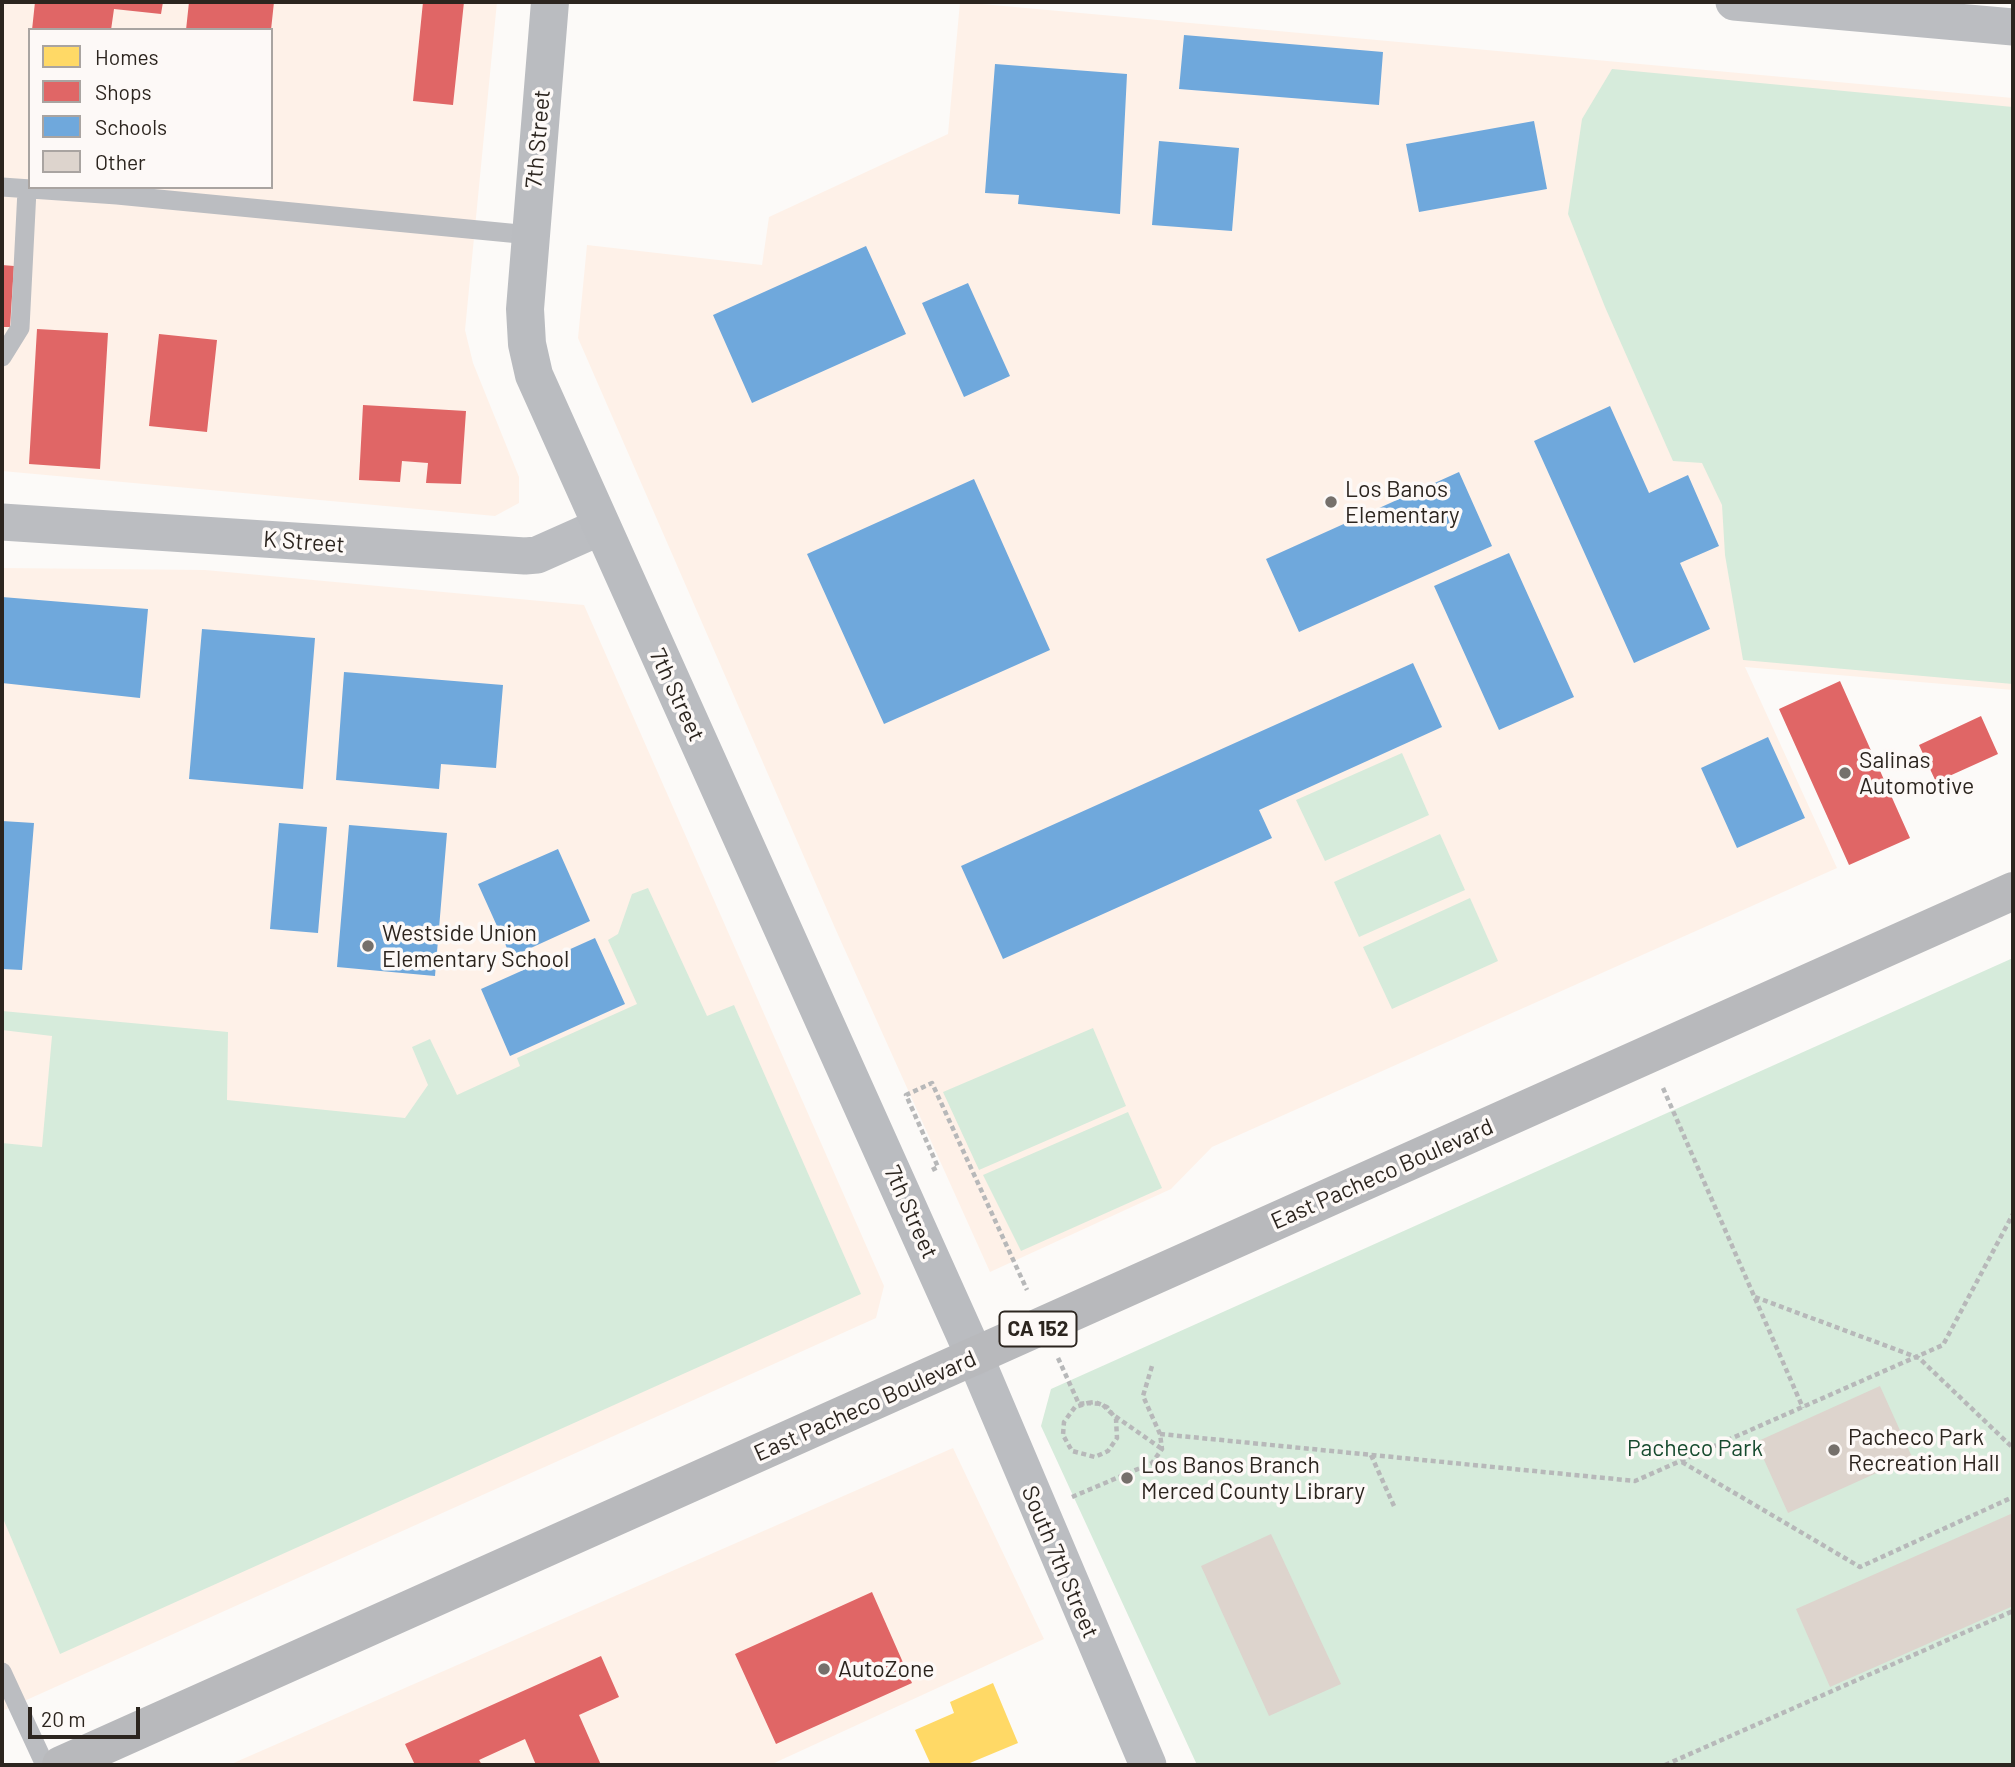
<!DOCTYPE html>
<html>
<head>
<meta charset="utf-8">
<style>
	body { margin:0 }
	#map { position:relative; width:2015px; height:1767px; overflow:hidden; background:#fcfaf8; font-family:Barlow,sans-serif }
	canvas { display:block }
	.frame { position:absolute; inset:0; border:4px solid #2c251f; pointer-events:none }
	.legend { position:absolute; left:28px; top:28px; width:245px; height:161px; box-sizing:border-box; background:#fdf9f7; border:2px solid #a9a4a1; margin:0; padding:9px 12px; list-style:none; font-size:21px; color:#2c251f }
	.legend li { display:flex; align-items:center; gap:14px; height:35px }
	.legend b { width:35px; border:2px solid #a9a4a1 }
	.scale { position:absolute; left:28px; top:1707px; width:112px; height:32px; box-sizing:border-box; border:4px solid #2c251f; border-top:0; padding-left:9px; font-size:21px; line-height:24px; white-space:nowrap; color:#2c251f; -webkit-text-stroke:5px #fdf9f7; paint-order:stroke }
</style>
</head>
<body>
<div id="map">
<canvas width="2015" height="1767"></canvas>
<div class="frame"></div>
<ul class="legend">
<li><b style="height:19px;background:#ffd966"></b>Homes</li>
<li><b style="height:19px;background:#e06666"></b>Shops</li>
<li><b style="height:19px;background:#6fa8dc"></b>Schools</li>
<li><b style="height:19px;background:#ddd4cd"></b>Other</li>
</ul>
<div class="scale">20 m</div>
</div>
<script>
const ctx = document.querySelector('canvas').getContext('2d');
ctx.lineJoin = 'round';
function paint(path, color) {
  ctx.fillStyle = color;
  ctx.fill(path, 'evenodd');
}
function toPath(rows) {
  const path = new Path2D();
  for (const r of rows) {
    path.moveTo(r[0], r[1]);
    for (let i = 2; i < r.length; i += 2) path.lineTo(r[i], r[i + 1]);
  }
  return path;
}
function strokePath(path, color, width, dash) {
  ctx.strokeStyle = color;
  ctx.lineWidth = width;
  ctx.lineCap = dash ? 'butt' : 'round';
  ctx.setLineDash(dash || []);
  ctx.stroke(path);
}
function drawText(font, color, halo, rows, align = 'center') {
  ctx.font = font + ' Barlow,sans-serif';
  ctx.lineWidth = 7;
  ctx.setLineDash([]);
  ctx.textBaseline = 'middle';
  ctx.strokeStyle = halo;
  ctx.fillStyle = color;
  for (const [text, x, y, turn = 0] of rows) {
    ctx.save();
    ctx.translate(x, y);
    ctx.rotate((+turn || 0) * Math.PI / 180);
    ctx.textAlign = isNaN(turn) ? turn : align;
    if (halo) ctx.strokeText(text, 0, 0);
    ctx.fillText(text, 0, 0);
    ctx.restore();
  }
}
paint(toPath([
	[2,2,497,2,465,330,473,363,519,477,519,503,495,516,2,471],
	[30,30,271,30,271,187,30,187],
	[960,2,2013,98,2013,690,1745,667,1837,868,1212,1147,1171,1189,990,1272,835,928,578,338,587,245,762,265,769,217,948,134],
	[2,568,205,570,584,605,884,1286,876,1318,2,1711],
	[953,1448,1044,1639,770,1765,229,1765]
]), '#fef1e8');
paint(toPath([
	[1612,69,2013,107,2013,684,1743,660,1725,555,1722,505,1702,463,1673,461,1605,307,1568,214,1582,119],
	[1402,753,1429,815,1325,861,1296,800],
	[1440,834,1465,890,1359,937,1334,882],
	[648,888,707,1016,734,1005,861,1294,60,1654,2,1516,2,1143,42,1147,52,1036,2,1030,2,1011,228,1032,227,1100,405,1118,428,1085,412,1047,430,1039,457,1095,520,1066,517,1058,637,1004,608,940,618,934,632,894],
	[1470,898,1498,961,1392,1009,1363,947],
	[2013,958,2013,1765,1197,1765,1041,1426,1051,1389],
	[1093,1028,1126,1106,979,1170,943,1092],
	[1128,1112,1162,1188,1021,1251,983,1175]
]), '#d6ebdb');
paint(toPath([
	[993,1683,1018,1743,965,1765,931,1765,915,1730,954,1713,950,1702]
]), '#ffd966');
paint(toPath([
	[35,2,163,2,161,14,114,9,111,30,32,30],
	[189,2,274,2,271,30,186,30],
	[423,2,464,2,453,105,413,101],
	[2,265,14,266,10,327,2,327],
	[37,329,108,333,100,469,29,464],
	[159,334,217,340,207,432,149,426],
	[363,405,466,411,461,484,426,483,428,463,402,461,400,482,359,480],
	[1840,681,1910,838,1849,865,1779,709],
	[1981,716,1998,754,1936,782,1919,745],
	[872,1592,912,1683,776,1744,735,1654],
	[601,1656,619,1697,579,1715,601,1765,536,1765,525,1739,479,1760,482,1765,415,1765,405,1744]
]), '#e06666');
paint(toPath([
	[1184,35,1383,52,1379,105,1179,89],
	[995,64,1127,74,1120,214,1018,204,1019,195,985,193],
	[1534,121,1547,189,1419,212,1406,144],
	[1159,141,1239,148,1232,231,1152,225],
	[866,246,906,334,752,403,713,315],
	[968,283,1010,376,964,397,922,303],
	[1610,406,1649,493,1688,475,1719,546,1680,563,1710,629,1634,663,1534,441],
	[1459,472,1492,546,1299,632,1266,559],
	[974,479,1050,650,884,724,807,554],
	[1509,553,1574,697,1499,730,1434,586],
	[2,597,148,609,140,698,2,683],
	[202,629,315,638,303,789,189,779],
	[1413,663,1442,727,1259,810,1272,838,1003,959,961,866],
	[344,672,503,685,496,768,441,764,439,789,336,780],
	[1768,737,1805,818,1737,848,1701,768],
	[2,821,34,823,22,970,2,969],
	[279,823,327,827,318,933,270,929],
	[349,825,447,833,435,976,337,967],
	[558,849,590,921,511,957,478,884],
	[595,938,625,1004,510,1056,481,989]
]), '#6fa8dc');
paint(toPath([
	[1880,1386,1912,1457,1788,1513,1756,1442],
	[2013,1513,2013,1606,1830,1687,1796,1609],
	[1271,1534,1341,1684,1269,1716,1201,1566]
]), '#ddd4cd');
strokePath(toPath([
	[1663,1088,1803,1408],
	[932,1170,938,1167,906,1095,932,1083,1027,1290],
	[1755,1297,1919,1358,2013,1448],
	[1058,1358,1079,1404,1095,1402,1107,1407,1116,1419,1117,1438,1108,1451,1095,1457,1072,1451,1063,1435,1064,1422,1075,1407,1088,1403,1102,1404,1112,1414,1162,1449],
	[1160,1434,1635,1481,1943,1345,2013,1214],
	[1371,1455,1394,1506],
	[1682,1462,1860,1567,2013,1497],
	[1072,1497,1152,1463,1162,1449,1160,1434,1143,1396,1152,1366],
	[1665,1765,2013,1611]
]), '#b7b8b9', 4.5, [5, 3.5]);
strokePath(toPath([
	[2,187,117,195,530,235],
	[2,357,20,328,27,190],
	[2,1672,45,1765]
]), '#bbbdc1', 19);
strokePath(toPath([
	[1734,2,2013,27],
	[2,522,525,556,537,555,600,527],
	[975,1357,1148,1765]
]), '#bbbdc1', 37);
strokePath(toPath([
	[550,2,525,309,527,344,534,375,975,1357]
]), '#babcc0', 38);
strokePath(toPath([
	[61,1765,2013,891]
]), '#b8b9bc', 38);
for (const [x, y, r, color] of [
	[1331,502,7,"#75706b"],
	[1845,773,7,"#75706b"],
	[368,946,7,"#75706b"],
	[1834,1450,7,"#75706b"],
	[1127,1478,7,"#75706b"],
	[824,1669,7,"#75706b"]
]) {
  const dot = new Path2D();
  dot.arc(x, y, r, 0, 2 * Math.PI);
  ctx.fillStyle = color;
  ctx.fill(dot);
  strokePath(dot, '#fdf9f7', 2.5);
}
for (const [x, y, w] of [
	[1038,1329,77]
]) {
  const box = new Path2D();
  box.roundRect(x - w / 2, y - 17.5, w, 35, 5);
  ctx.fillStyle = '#fdf9f7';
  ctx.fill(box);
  strokePath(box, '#2c251f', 2);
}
drawText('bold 21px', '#2c251f', null, [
	["CA 152",1038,1329]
]);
drawText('23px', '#2c251f', '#fdf9f7', [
	["7th Street",538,139,-85],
	["K Street",304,542,4],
	["7th Street",677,695,65],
	["East Pacheco Boulevard",1382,1174,-24],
	["7th Street",911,1212,66],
	["East Pacheco Boulevard",865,1406,-24],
	["South 7th Street",1060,1562,67]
]);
drawText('23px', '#2c251f', '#fdf9f7', [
	["Los Banos",1345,489],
	["Elementary",1345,515],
	["Salinas",1859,760],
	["Automotive",1859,786],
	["Westside Union",382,933],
	["Elementary School",382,959],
	["Pacheco Park",1848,1437],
	["Recreation Hall",1848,1463],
	["Los Banos Branch",1141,1465],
	["Merced County Library",1141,1491],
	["AutoZone",838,1669]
], 'left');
drawText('23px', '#174b2f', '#fdf9f7', [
	["Pacheco Park",1695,1448]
]);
</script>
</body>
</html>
